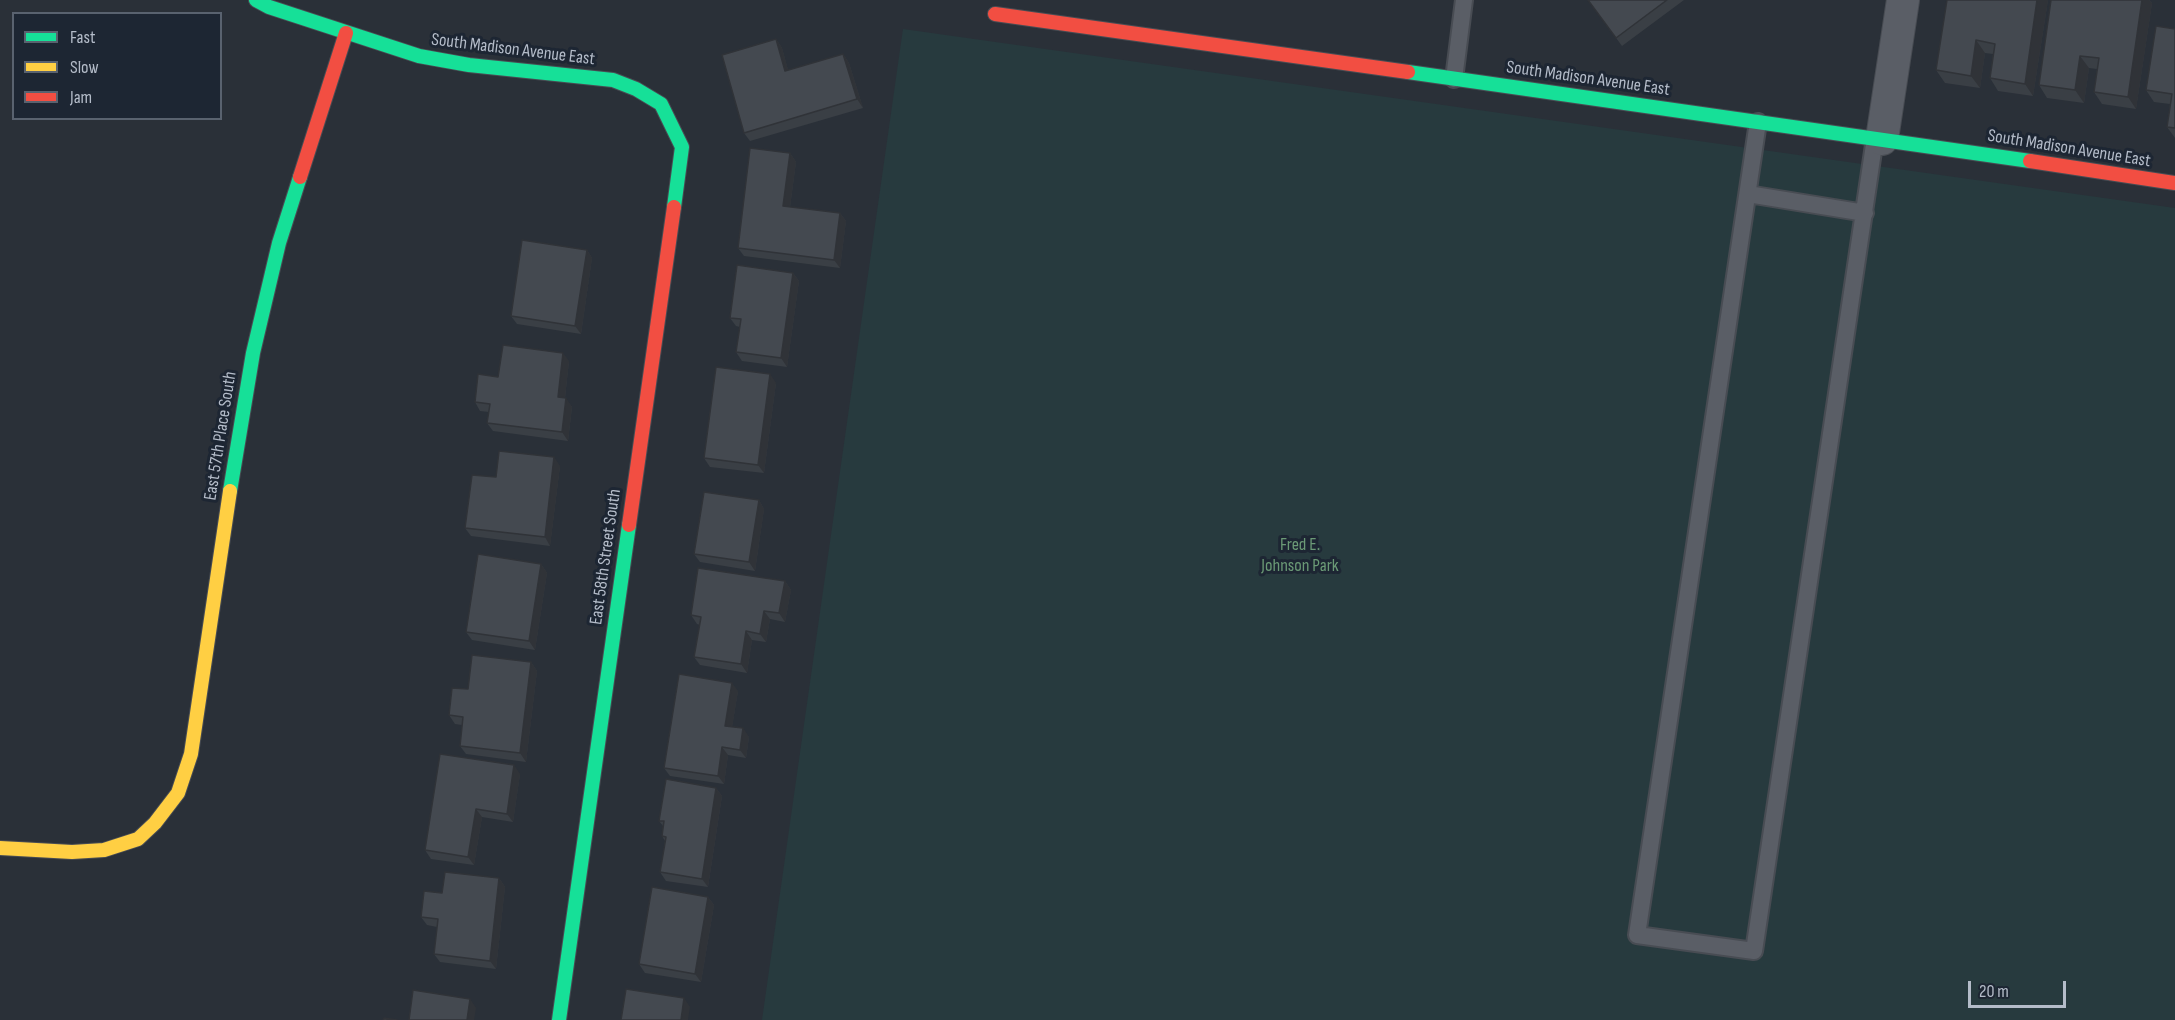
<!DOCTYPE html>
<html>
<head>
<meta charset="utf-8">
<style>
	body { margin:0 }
	#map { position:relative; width:2175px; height:1020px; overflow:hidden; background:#2a3038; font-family:"Sofia Sans Condensed",sans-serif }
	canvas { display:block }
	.legend { position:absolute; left:12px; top:12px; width:210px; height:108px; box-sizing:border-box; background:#1d2633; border:2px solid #59626f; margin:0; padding:8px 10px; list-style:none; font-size:18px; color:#b4bcc9 }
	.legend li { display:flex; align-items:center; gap:12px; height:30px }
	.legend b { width:30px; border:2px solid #59626f }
	.scale { position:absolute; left:1968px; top:981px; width:98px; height:27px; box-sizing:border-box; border:3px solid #b4bcc9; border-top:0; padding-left:8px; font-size:18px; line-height:21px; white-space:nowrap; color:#b4bcc9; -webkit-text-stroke:4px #1d2633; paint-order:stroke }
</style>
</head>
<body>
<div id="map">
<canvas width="2175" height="1020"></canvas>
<ul class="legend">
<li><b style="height:8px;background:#16e098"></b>Fast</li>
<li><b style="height:8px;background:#ffcf43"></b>Slow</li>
<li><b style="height:8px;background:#f24e42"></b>Jam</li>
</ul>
<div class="scale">20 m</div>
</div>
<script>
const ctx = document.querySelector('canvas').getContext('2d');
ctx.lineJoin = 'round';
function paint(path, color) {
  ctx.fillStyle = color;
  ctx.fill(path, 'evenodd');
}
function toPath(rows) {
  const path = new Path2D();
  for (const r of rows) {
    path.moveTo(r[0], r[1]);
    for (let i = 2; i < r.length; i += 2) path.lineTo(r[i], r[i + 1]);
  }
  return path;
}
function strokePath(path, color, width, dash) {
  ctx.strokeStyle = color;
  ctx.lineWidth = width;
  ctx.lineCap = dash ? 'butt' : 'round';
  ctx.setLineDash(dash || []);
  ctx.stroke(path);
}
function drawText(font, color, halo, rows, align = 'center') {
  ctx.font = font + ' "Sofia Sans Condensed",sans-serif';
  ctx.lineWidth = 6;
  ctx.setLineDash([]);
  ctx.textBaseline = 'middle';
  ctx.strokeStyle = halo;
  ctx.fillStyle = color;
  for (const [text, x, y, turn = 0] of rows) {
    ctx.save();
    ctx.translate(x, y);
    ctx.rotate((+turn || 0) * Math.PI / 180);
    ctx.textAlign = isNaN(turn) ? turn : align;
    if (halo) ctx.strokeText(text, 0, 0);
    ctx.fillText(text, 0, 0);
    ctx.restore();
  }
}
paint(toPath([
	[903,29,2175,208,2175,1020,762,1020]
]), '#273a3e');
const lane = toPath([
	[1454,79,1464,0],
	[1758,122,1637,935,1754,951,1875,138],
	[1748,194,1865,213]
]);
const street = toPath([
	[1882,139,1903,0]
]);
const fast = toPath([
	[256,0,269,7,419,56,469,65,613,80,636,89,661,104,682,147,674,207],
	[1408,72,2030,161],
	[230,491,253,353,279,243,300,177],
	[559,1020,629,525]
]);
const slow = toPath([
	[0,848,72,852,104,850,138,839,155,823,178,793,191,754,230,491]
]);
const jam = toPath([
	[995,14,1408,72],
	[2030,161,2175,183],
	[300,177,346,33],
	[629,525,674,207]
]);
strokePath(lane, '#484c53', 20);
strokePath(street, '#484c53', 34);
strokePath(fast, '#484c53', 16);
strokePath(slow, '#484c53', 16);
strokePath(jam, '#484c53', 16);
strokePath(lane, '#5a5e66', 16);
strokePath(street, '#5a5e66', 32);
strokePath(fast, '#16e098', 14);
strokePath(slow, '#ffcf43', 14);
strokePath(jam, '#f24e42', 14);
paint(toPath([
	[1588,0,1684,0,1622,46],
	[1947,0,2048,0,2033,96,1998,91,1990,78,1993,54,1985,53,1980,88,1945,83,1936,70],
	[2051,0,2149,0,2152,3,2136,109,2102,104,2094,92,2097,69,2089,68,2084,103,2047,98,2039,85],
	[2175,29,2175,138,2167,127,2170,104,2154,102,2146,90],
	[776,39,782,48,788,70,843,54,849,63,863,108,750,141,744,133],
	[790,153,796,162,790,207,840,213,846,221,840,268,744,256,738,248],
	[587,250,592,258,581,334,517,324,511,316],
	[793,273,799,281,787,367,742,361,736,352,740,327,736,326,730,318],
	[569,361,565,398,572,407,568,441,493,431,487,423,489,412,480,411,475,402,498,377],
	[776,383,764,473,710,467,704,458],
	[560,466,550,546,471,536,465,528],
	[759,500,764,509,755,571,700,562,694,554],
	[541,564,547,573,535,650,472,640,466,632],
	[785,581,791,590,785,622,770,619,766,642,752,640,747,673,700,665,694,657,700,625,697,624,691,615],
	[531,662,537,671,526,762,466,754,460,746,462,725,455,724,449,715,468,689],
	[738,691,732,727,749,737,746,758,728,755,724,784,670,776,664,768],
	[440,754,520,774,513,822,482,817,474,865,431,859,425,850],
	[716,788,722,796,708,887,666,881,660,872,665,841,662,836,663,826,659,821],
	[499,878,505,887,496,969,440,962,434,954,437,927,427,925,421,917,442,893],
	[708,897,714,905,701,982,645,973,639,964]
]), '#3a3f45');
paint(toPath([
	[2037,0,2048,0,2033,96,2025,84],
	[2142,0,2149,0,2152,3,2136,109,2128,97],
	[776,39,782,48,791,80,785,71],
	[1976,40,1985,53,1980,88,1971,76],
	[843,54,849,63,863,108,857,99],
	[2080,56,2089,68,2084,103,2075,90],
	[790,153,796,162,789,214,783,206],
	[840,213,846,221,840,268,834,260],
	[587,250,592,258,581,334,575,326],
	[793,273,799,281,787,367,781,358],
	[563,353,569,361,564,406,558,397],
	[770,374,776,383,764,473,758,465],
	[566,398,572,407,568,441,562,432],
	[554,457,560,466,550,546,545,537],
	[759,500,764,509,755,571,749,562],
	[541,564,547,573,535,650,529,641],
	[785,581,791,590,785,622,779,613],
	[764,611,770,619,766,642,760,634],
	[746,631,752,640,747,673,741,664],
	[531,662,537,671,526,762,520,753],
	[732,683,738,691,731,734,725,726],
	[743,728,749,737,746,758,740,750],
	[722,747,728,755,724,784,718,776],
	[514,765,520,774,513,822,507,814],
	[716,788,722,796,708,887,702,879],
	[476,809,482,817,474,865,468,857],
	[499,878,505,887,496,969,490,961],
	[708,897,714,905,701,982,695,974],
	[684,998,690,1007,688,1020,681,1020],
	[470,999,476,1008,474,1020,467,1020]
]), '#303338');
const building = toPath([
	[1588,0,1667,0,1616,38,1588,0],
	[1947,0,2037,0,2025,84,1990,78,1995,44,1976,40,1971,76,1936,70,1947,0],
	[2051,0,2142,0,2128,97,2094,92,2099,58,2080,56,2075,90,2039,85,2051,0],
	[2156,26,2175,29,2175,128,2167,127,2172,94,2146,90,2156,26],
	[776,39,785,71,843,54,857,99,744,133,722,55,776,39],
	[750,148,790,153,783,206,840,213,834,260,738,248,750,148],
	[522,240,587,250,575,326,511,316,522,240],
	[737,265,793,273,781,358,736,352,741,319,730,318,737,265],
	[503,345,563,353,558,397,566,398,562,432,487,423,490,404,475,402,478,374,498,377,503,345],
	[716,367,770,374,758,465,704,458,716,367],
	[499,451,554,457,545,537,465,528,472,475,496,477,499,451],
	[704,492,759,500,749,562,694,554,704,492],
	[478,554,541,564,529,641,466,632,478,554],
	[698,568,785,581,779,613,764,611,760,634,746,631,741,664,694,657,701,617,691,615,698,568],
	[472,655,531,662,520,753,460,746,463,717,449,715,452,688,468,689,472,655],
	[679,674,732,683,725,726,743,728,740,750,722,747,718,776,664,768,679,674],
	[440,754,514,765,507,814,476,809,468,857,425,850,440,754],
	[666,779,716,788,702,879,660,872,666,837,662,836,664,821,659,821,666,779],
	[445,872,499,878,490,961,434,954,438,919,421,917,424,891,442,893,445,872],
	[652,887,708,897,695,974,639,964,652,887],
	[626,989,684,998,681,1020,621,1020,626,989],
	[413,990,470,999,467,1020,409,1020,413,990],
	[384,1018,397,1020,383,1020,384,1018]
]);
paint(building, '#444950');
strokePath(building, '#303338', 1.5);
drawText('18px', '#b4bcc9', '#1d2633', [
	["South Madison Avenue East",513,50,7],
	["South Madison Avenue East",1588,79,8],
	["South Madison Avenue East",2069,149,9],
	["East 57th Place South",221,436,-81],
	["East 58th Street South",606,557,-82]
]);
drawText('18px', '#6b9a76', '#1d2633', [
	["Fred E.",1300,545],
	["Johnson Park",1300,566]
]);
</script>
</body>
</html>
